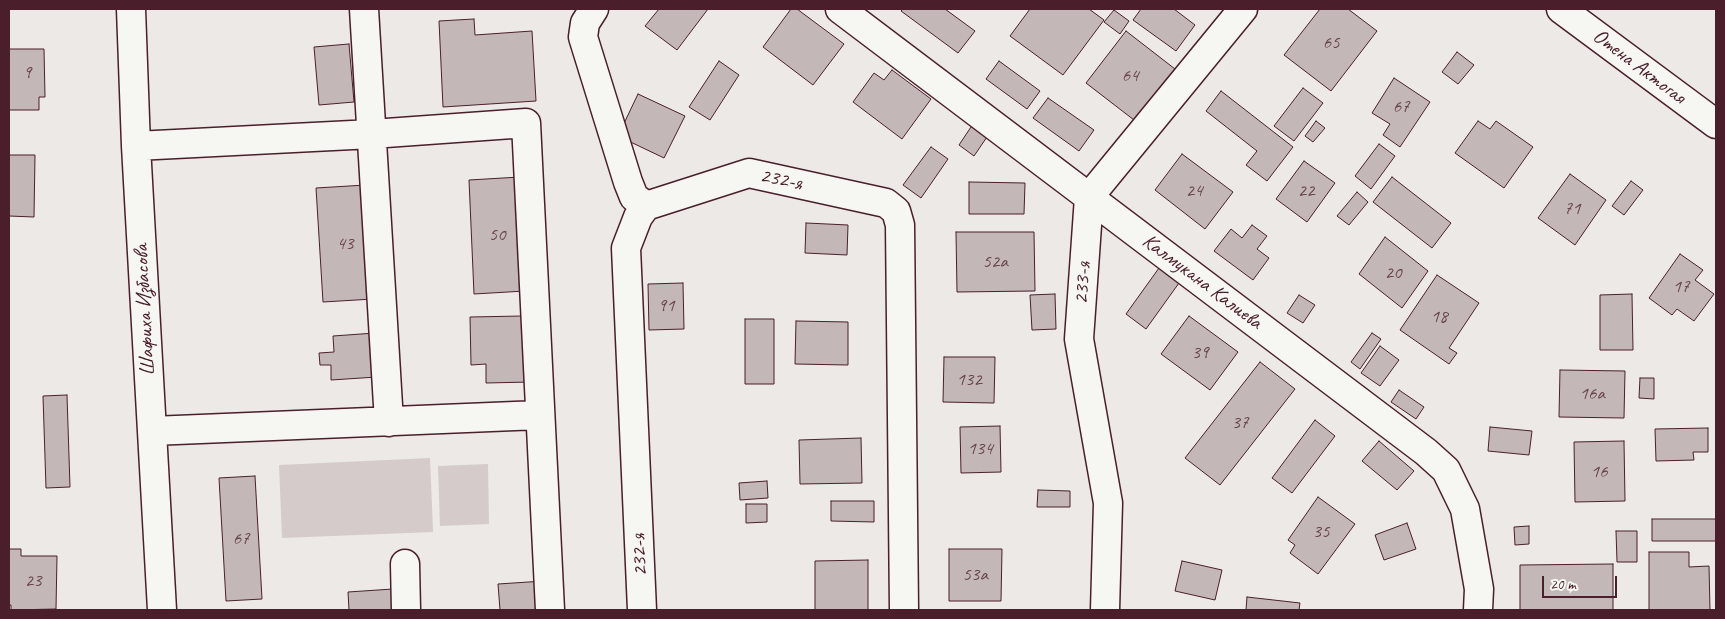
<!DOCTYPE html>
<html>
<head>
<meta charset="utf-8">
<style>
	body { margin:0 }
	#map { position:relative; width:1725px; height:619px; overflow:hidden; background:#ece9e6; font-family:Caveat,sans-serif }
	canvas { display:block }
	.frame { position:absolute; inset:0; border:10px solid #4a1f2b; pointer-events:none }
	.scale { position:absolute; left:1542px; top:576px; width:75px; height:22px; box-sizing:border-box; border:2px solid #4a1f2b; border-top:0; padding-left:6px; font-size:15px; line-height:18px; white-space:nowrap; color:#4a1f2b; -webkit-text-stroke:4px #f6f6f2; paint-order:stroke }
</style>
</head>
<body>
<div id="map">
<canvas width="1725" height="619"></canvas>
<div class="frame"></div>
<div class="scale">20 m</div>
</div>
<script>
const ctx = document.querySelector('canvas').getContext('2d');
ctx.lineJoin = 'round';
function paint(path, color) {
  ctx.fillStyle = color;
  ctx.fill(path, 'evenodd');
}
function toPath(rows) {
  const path = new Path2D();
  for (const r of rows) {
    path.moveTo(r[0], r[1]);
    for (let i = 2; i < r.length; i += 2) path.lineTo(r[i], r[i + 1]);
  }
  return path;
}
function strokePath(path, color, width, dash) {
  ctx.strokeStyle = color;
  ctx.lineWidth = width;
  ctx.lineCap = dash ? 'butt' : 'round';
  ctx.setLineDash(dash || []);
  ctx.stroke(path);
}
function drawText(font, color, halo, rows, align = 'center') {
  ctx.font = font + ' Caveat,sans-serif';
  ctx.lineWidth = 4;
  ctx.setLineDash([]);
  ctx.textBaseline = 'middle';
  ctx.strokeStyle = halo;
  ctx.fillStyle = color;
  for (const [text, x, y, turn = 0] of rows) {
    ctx.save();
    ctx.translate(x, y);
    ctx.rotate((+turn || 0) * Math.PI / 180);
    ctx.textAlign = isNaN(turn) ? turn : align;
    if (halo) ctx.strokeText(text, 0, 0);
    ctx.fillText(text, 0, 0);
    ctx.restore();
  }
}
paint(toPath([
	[430,458,433,532,282,538,279,465],
	[488,464,489,524,440,526,438,466]
]), '#d4cbca');
const building = toPath([
	[659,9,708,9,677,50,645,26,659,9],
	[791,9,797,9,844,44,813,85,763,47,791,9],
	[903,9,945,9,975,31,958,53,901,11,903,9],
	[1030,9,1089,9,1104,20,1063,75,1010,36,1030,9],
	[1141,9,1174,9,1195,25,1176,51,1133,20,1141,9],
	[1320,9,1348,9,1377,31,1331,91,1284,55,1320,9],
	[1114,10,1129,21,1120,34,1104,22,1114,10],
	[474,19,475,35,532,31,536,101,443,107,439,21,474,19],
	[1126,31,1175,69,1134,120,1086,83,1126,31],
	[349,44,354,102,319,105,314,47,349,44],
	[9,49,44,49,45,97,39,97,39,110,9,110,9,49],
	[1457,52,1474,65,1458,84,1442,72,1457,52],
	[719,61,739,75,710,120,689,107,719,61],
	[999,61,1040,91,1027,109,986,79,999,61],
	[892,70,931,99,902,139,853,102,874,73,884,80,892,70],
	[1394,78,1430,102,1400,147,1383,135,1390,124,1372,113,1394,78],
	[1303,88,1323,103,1294,141,1274,126,1303,88],
	[1221,91,1293,147,1267,181,1246,165,1257,151,1206,111,1221,91],
	[638,94,685,116,664,158,618,136,638,94],
	[1048,98,1094,130,1079,151,1033,118,1048,98],
	[1316,121,1325,128,1313,142,1305,136,1316,121],
	[1478,121,1490,129,1496,121,1533,147,1504,188,1455,153,1478,121],
	[973,124,989,134,974,156,959,145,973,124],
	[1379,144,1395,156,1371,189,1355,176,1379,144],
	[931,147,948,159,921,198,903,185,931,147],
	[1182,154,1233,192,1205,229,1155,190,1182,154],
	[9,155,35,155,34,217,9,216,9,155],
	[1304,161,1335,183,1307,222,1276,199,1304,161],
	[1570,174,1606,200,1575,245,1538,218,1570,174],
	[520,177,525,291,474,294,469,180,520,177],
	[1392,177,1451,223,1432,248,1373,202,1392,177],
	[1631,181,1643,190,1624,215,1612,206,1631,181],
	[969,182,1025,183,1024,214,969,214,969,182],
	[366,185,373,299,323,302,316,188,366,185],
	[1357,192,1368,202,1349,225,1337,216,1357,192],
	[806,223,848,225,847,255,805,253,806,223],
	[1252,225,1267,236,1257,249,1269,258,1253,280,1214,251,1231,229,1242,238,1252,225],
	[956,232,1034,232,1035,291,957,292,956,232],
	[1385,237,1428,271,1402,308,1359,274,1385,237],
	[1680,254,1703,270,1695,280,1714,294,1694,321,1677,309,1672,315,1649,298,1680,254],
	[1159,268,1179,283,1146,329,1126,314,1159,268],
	[1437,275,1479,303,1449,348,1457,353,1449,364,1400,330,1437,275],
	[683,283,684,329,649,330,648,284,683,283],
	[1055,294,1056,329,1032,330,1030,295,1055,294],
	[1632,294,1633,350,1600,350,1600,295,1632,294],
	[1299,295,1315,305,1303,323,1287,313,1299,295],
	[522,316,522,338,530,338,531,382,486,383,486,364,471,365,470,317,522,316],
	[1189,316,1238,352,1210,390,1161,354,1189,316],
	[745,319,774,319,774,384,745,384,745,319],
	[796,321,848,322,848,365,795,364,796,321],
	[375,333,377,377,331,380,331,365,320,365,319,353,334,352,333,336,375,333],
	[1372,333,1381,339,1360,369,1351,362,1372,333],
	[1380,346,1399,360,1380,386,1361,373,1380,346],
	[944,357,995,357,994,403,943,402,944,357],
	[1260,362,1295,389,1220,485,1185,458,1260,362],
	[1560,370,1625,371,1624,418,1559,417,1560,370],
	[1640,378,1654,378,1654,399,1639,398,1640,378],
	[1399,390,1424,407,1416,419,1391,402,1399,390],
	[67,395,70,487,46,488,43,396,67,395],
	[1315,420,1335,436,1292,493,1272,478,1315,420],
	[1000,426,1001,472,961,473,960,427,1000,426],
	[1490,427,1532,431,1529,455,1488,451,1490,427],
	[1708,428,1708,452,1693,452,1694,460,1656,461,1655,429,1708,428],
	[861,438,862,483,800,484,799,440,861,438],
	[1379,441,1414,471,1397,490,1362,461,1379,441],
	[1624,441,1625,501,1575,502,1574,442,1624,441],
	[255,476,262,599,226,601,219,478,255,476],
	[767,481,768,498,740,500,739,483,767,481],
	[1038,490,1070,491,1070,507,1037,507,1038,490],
	[1318,497,1355,524,1318,574,1290,553,1295,545,1288,540,1318,497],
	[831,501,874,501,874,522,831,521,831,501],
	[746,504,767,504,767,522,746,523,746,504],
	[1652,519,1716,519,1716,541,1652,541,1652,519],
	[1407,523,1416,549,1384,560,1375,535,1407,523],
	[1529,526,1529,544,1515,545,1514,527,1529,526],
	[1616,531,1637,531,1637,562,1617,562,1616,531],
	[9,549,21,549,21,556,57,556,56,609,11,610,11,605,9,605,9,549],
	[949,549,1002,549,1001,601,949,601,949,549],
	[1649,552,1689,552,1689,567,1709,566,1710,610,1649,610,1649,552],
	[868,560,868,610,815,610,815,561,868,560],
	[1182,561,1222,570,1215,600,1175,591,1182,561],
	[1613,564,1613,610,1520,610,1520,565,1613,564],
	[544,581,546,610,500,610,498,584,544,581],
	[393,589,394,610,349,610,348,592,393,589],
	[1247,597,1300,603,1299,610,1246,610,1247,597]
]);
paint(building, '#c4b7b7');
strokePath(building, '#4a1f2b', 1);
const minor = toPath([
	[131,9,136,146,162,610],
	[364,9,389,422],
	[594,9,585,23,583,37,628,182,634,197,646,206],
	[840,9,1426,452,1446,470,1465,509,1479,589,1478,610],
	[1561,9,1716,124],
	[136,146,372,134,526,123,550,610],
	[152,431,539,415],
	[405,564,406,610],
	[642,610,626,248,638,217,646,206,749,173,886,203,896,211,900,225,904,610],
	[1105,610,1108,503,1079,339,1089,197,1243,9]
]);
strokePath(minor, '#4a1f2b', 31);
strokePath(minor, '#f6f6f2', 28);
drawText('19px', '#68454e', null, [
	["65",1331,43],
	["9",27,73],
	["64",1130,76],
	["67",1401,107],
	["24",1194,191],
	["22",1306,191],
	["71",1572,209],
	["50",497,235],
	["43",345,244],
	["52а",995,262],
	["20",1393,273],
	["17",1681,287],
	["91",666,306],
	["18",1439,317],
	["39",1200,353],
	["132",969,380],
	["16а",1592,394],
	["37",1240,423],
	["134",980,449],
	["16",1599,472],
	["35",1321,532],
	["67",241,539],
	["53а",975,575],
	["23",33,581]
]);
drawText('21px', '#4a1f2b', '#f6f6f2', [
	["Отена Актогая",1639,67,37],
	["232-я",781,180,12],
	["Калмукана Калиева",1202,282,37],
	["233-я",1083,283,-86],
	["Шафиха Избасова",145,310,-93],
	["232-я",640,555,-93]
]);
</script>
</body>
</html>
